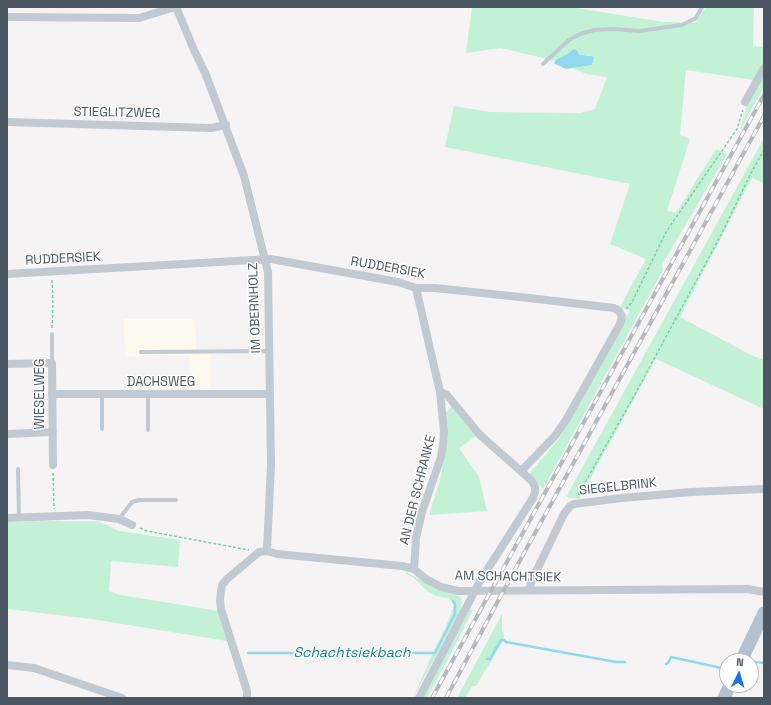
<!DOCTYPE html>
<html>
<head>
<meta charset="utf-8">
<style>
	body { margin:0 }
	#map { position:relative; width:771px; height:705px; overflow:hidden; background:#f5f3f3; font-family:"Space Grotesk",sans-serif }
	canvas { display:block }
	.frame { position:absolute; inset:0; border:8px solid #4a5661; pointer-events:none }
	.north { position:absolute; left:719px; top:653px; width:40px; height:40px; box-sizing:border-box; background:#fff; border:1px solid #b7bbc0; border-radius:50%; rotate:5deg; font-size:11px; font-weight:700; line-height:16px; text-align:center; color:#4a5661 }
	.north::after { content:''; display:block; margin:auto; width:14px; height:18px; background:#1a73e8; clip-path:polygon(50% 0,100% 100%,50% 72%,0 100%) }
</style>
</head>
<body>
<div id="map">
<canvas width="771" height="705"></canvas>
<div class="frame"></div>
<div class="north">N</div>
</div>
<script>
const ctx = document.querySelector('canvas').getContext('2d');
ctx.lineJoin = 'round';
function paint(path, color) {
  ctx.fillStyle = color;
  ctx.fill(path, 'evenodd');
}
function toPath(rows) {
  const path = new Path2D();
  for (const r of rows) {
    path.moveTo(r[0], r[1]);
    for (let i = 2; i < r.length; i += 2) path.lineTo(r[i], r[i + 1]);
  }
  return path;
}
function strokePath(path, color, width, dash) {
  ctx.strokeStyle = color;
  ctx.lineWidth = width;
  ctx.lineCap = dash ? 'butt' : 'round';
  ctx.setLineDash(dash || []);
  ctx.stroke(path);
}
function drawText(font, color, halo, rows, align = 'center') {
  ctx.font = font + ' "Space Grotesk",sans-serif';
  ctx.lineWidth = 3;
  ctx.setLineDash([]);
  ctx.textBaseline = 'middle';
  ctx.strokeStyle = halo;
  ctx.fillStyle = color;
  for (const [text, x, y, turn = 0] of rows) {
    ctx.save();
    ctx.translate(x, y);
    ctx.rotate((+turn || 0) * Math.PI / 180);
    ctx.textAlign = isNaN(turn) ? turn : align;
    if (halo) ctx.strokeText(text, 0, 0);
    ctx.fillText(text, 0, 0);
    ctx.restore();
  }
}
paint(toPath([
	[124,319,195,319,196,349,211,349,211,388,190,388,189,355,125,357]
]), '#fdf9ef');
paint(toPath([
	[472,7,570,7,664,22,695,23,706,7,754,7,753,46,764,47,764,61,754,80,686,70,680,135,690,139,667,211,676,213,716,149,727,154,662,265,663,270,543,489,529,474,559,439,630,310,620,307,646,259,610,244,630,184,445,147,454,106,490,112,581,113,595,109,607,77,587,74,572,68,592,65,594,57,588,55,580,56,578,53,567,54,555,61,501,48,466,53],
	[764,73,764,87,740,130,747,106],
	[764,138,764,183,752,178,680,317,751,355,764,360,764,409,656,359,579,499,566,497],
	[452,406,476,436,459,448,479,477,487,511,429,515,440,480,446,449,448,432,446,413],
	[51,521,98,521,119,531,180,540,178,567,111,561,109,591,120,595,219,611,227,641,92,619,7,609,7,522],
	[406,572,439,589,448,593,456,595,461,598,462,603,460,612,413,698,433,652,445,629,454,606,453,602,448,598,436,596,428,592,414,578,406,574],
	[469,610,473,610,445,665,427,698,422,698],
	[502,614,502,631,504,634,503,641,476,686,472,686,465,698,457,698]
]), '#c3f1d5');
paint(toPath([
	[574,49,578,51,579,55,592,56,594,57,592,65,566,69,555,64,554,63,556,60,567,54]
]), '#90daee');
strokePath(toPath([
	[248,653,435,653,455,614,455,604,453,601],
	[487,659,490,659,501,640,504,640,506,642,616,662,625,662],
	[751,663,756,662,764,663],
	[666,664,668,663,671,657,726,669,722,676,723,677]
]), '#90daee', 2.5);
strokePath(toPath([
	[52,280,53,304,52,328],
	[626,309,632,302,666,232,737,129,743,110],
	[53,473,54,509],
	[578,495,634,396,722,233,751,173,764,150],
	[140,528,147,531,249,550]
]), '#7ad0a6', 1.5, [3, 2]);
strokePath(toPath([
	[543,64,569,40,580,34,594,30,614,29,639,31,682,25,696,18,702,7],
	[141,352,269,351],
	[52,363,52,334],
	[102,429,102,394],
	[148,430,148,394],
	[18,469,19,518],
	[119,519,132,502,139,500,176,500]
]), '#c1cad2', 4);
strokePath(toPath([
	[176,7,194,50,206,75,244,176,268,272,271,464,267,551],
	[7,17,139,18,175,7],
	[745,102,764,68],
	[7,122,211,128,226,125],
	[7,274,271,259,398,282,416,288,435,288,529,298,614,308,619,311,622,316,620,324,566,420,555,436,521,471],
	[7,364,52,363,53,465],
	[52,394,269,394],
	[7,434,53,432],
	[7,518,88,515,119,519,132,525],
	[414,569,416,538,422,512,441,457,443,445,444,431,440,392,416,288],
	[529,590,532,580,564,514,570,506,574,504,622,498,691,492,764,489],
	[7,665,34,668,122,698],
	[247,698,247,691,221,609,220,599,222,585,227,579,259,552,267,551,277,554,402,566,414,569,426,579,441,587,458,591,748,589,764,592],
	[419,698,480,581,533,498,535,492,535,487,532,481,480,435,447,395,440,392]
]), '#c1cad2', 8);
strokePath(toPath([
	[741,661,764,613],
	[724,698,730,685]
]), '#b3c2d1', 13);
const rail = toPath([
	[432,698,764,95],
	[446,698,512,575,764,116]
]);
strokePath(rail, '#b5b8bd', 4);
strokePath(rail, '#fff', 2.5, [8]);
drawText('13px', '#4a5661', '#fff', [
	["STIEGLITZWEG",117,113,1],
	["RUDDERSIEK",63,259,-3],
	["RUDDERSIEK",388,268,10],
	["IM OBERNHOLZ",255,308,-92],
	["DACHSWEG",161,382],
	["WIESELWEG",40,394,-90],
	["SIEGELBRINK",618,487,-6],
	["AN DER SCHRANKE",418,490,-76],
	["AM SCHACHTSIEK",508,577,1]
]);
drawText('italic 14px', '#0c7c9b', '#fff', [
	["Schachtsiekbach",352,653]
]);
</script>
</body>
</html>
